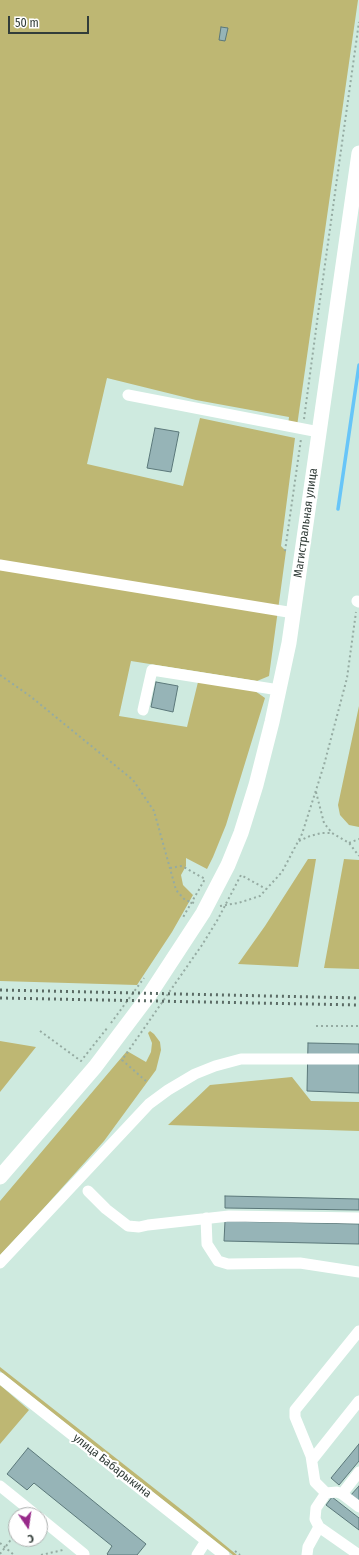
<!DOCTYPE html>
<html>
<head>
<meta charset="utf-8">
<style>
	body { margin:0 }
	#map { position:relative; width:359px; height:1555px; overflow:hidden; background:#ceeadf; font-family:"Fira Sans Condensed",sans-serif }
	canvas { display:block }
	.north { position:absolute; left:8px; top:1507px; width:40px; height:40px; box-sizing:border-box; background:#fff; border:1px solid #adb1b0; border-radius:50%; rotate:167deg; font-size:11px; font-weight:700; line-height:16px; text-align:center; color:#323d39 }
	.north::after { content:''; display:block; margin:auto; width:14px; height:18px; background:#982a8a; clip-path:polygon(50% 0,100% 100%,50% 72%,0 100%) }
	.scale { position:absolute; left:8px; top:16px; width:81px; height:18px; box-sizing:border-box; border:2px solid #323d39; border-top:0; padding-left:5px; font-size:12px; line-height:14px; white-space:nowrap; color:#323d39; -webkit-text-stroke:3px #fff; paint-order:stroke }
</style>
</head>
<body>
<div id="map">
<canvas width="359" height="1555"></canvas>
<div class="north">С</div>
<div class="scale">50 m</div>
</div>
<script>
const ctx = document.querySelector('canvas').getContext('2d');
ctx.lineJoin = 'round';
function paint(path, color) {
  ctx.fillStyle = color;
  ctx.fill(path, 'evenodd');
}
function toPath(rows) {
  const path = new Path2D();
  for (const r of rows) {
    path.moveTo(r[0], r[1]);
    for (let i = 2; i < r.length; i += 2) path.lineTo(r[i], r[i + 1]);
  }
  return path;
}
function strokePath(path, color, width, dash) {
  ctx.strokeStyle = color;
  ctx.lineWidth = width;
  ctx.lineCap = dash ? 'butt' : 'round';
  ctx.setLineDash(dash || []);
  ctx.stroke(path);
}
function drawText(font, color, halo, rows, align = 'center') {
  ctx.font = font + ' "Fira Sans Condensed",sans-serif';
  ctx.lineWidth = 4;
  ctx.setLineDash([]);
  ctx.textBaseline = 'middle';
  ctx.strokeStyle = halo;
  ctx.fillStyle = color;
  for (const [text, x, y, turn = 0] of rows) {
    ctx.save();
    ctx.translate(x, y);
    ctx.rotate((+turn || 0) * Math.PI / 180);
    ctx.textAlign = isNaN(turn) ? turn : align;
    if (halo) ctx.strokeText(text, 0, 0);
    ctx.fillText(text, 0, 0);
    ctx.restore();
  }
}
paint(toPath([
	[0,0,358,0,297,426,288,425,289,417,196,400,107,378,87,464,183,486,200,418,295,438,281,546,286,551,269,676,257,681,131,661,119,716,187,727,198,682,255,691,265,698,226,825,213,857,207,869,186,858,186,866,181,875,183,885,193,895,172,932,137,985,0,981],
	[359,706,359,827,349,825,340,815,338,805],
	[308,859,316,859,298,967,238,964,265,926],
	[344,859,359,860,359,969,324,968],
	[150,1031,154,1034,160,1042,161,1050,156,1070,104,1141,43,1209,0,1255,0,1201,127,1051,146,1062,151,1052,152,1043,148,1033],
	[0,1041,36,1047,0,1092],
	[292,1077,311,1101,359,1102,359,1131,168,1125,210,1085],
	[0,1367,192,1518,237,1555,233,1555,36,1400,0,1371],
	[0,1385,29,1410,0,1444]
]), '#beb773');
strokePath(toPath([
	[338,509,359,365]
]), '#67c5f8', 3.5);
const building = toPath([
	[221,27,228,28,225,41,219,40,221,27],
	[155,428,179,432,171,472,147,468,155,428],
	[156,682,178,686,173,712,151,707,156,682],
	[308,1043,359,1044,359,1093,307,1091,308,1043],
	[225,1196,359,1199,359,1210,225,1208,225,1196],
	[225,1221,359,1224,359,1244,224,1241,225,1221],
	[359,1444,359,1461,339,1485,331,1478,359,1444],
	[28,1448,146,1544,137,1555,108,1555,107,1554,112,1546,34,1483,27,1490,7,1474,28,1448],
	[359,1486,359,1503,350,1496,359,1486],
	[332,1497,359,1518,359,1530,326,1505,332,1497]
]);
paint(building, '#96b4b7');
strokePath(building, '#5b787a', 1);
strokePath(toPath([
	[304,419,319,307,359,22],
	[285,551,301,439],
	[0,675,30,696,133,780,154,811,176,890,185,900,194,903],
	[316,792,324,823,332,833,349,843,359,856],
	[299,841,310,836,322,833,332,833],
	[349,843,359,839],
	[170,868,182,866,205,879,182,919],
	[220,906,238,903,260,896,282,872,302,834,324,765,347,678,356,612],
	[111,1023,144,978],
	[316,1026,359,1026],
	[40,1031,81,1061,108,1027],
	[146,1081,122,1060,202,945,218,919,241,875,266,889],
	[0,1543,14,1555],
	[235,1551,240,1555],
	[0,1554,16,1533],
	[41,1555,63,1550]
]), '#95aba2', 2, [2, 3]);
strokePath(toPath([
	[128,395,319,432],
	[0,565,294,613],
	[357,601,359,602],
	[143,710,152,670,279,690],
	[88,1191,106,1209,128,1226,139,1227,148,1225,229,1216,359,1218],
	[206,1218,207,1244,218,1261,228,1264,300,1263,359,1272],
	[0,1263,149,1104,168,1090,195,1074,215,1066,241,1059,359,1059],
	[0,1378,224,1555],
	[312,1460,359,1401],
	[0,1486,36,1515],
	[326,1493,315,1482,311,1456,295,1417,295,1410,359,1331],
	[342,1494,359,1507],
	[40,1518,84,1554,83,1555],
	[319,1527,359,1555],
	[197,1555,206,1541],
	[307,1555,308,1547,319,1527,315,1519,316,1508,326,1493,337,1492,342,1494,359,1472]
]), '#fff', 11);
strokePath(toPath([
	[0,1177,95,1067,150,994,203,913,228,865,241,833,256,785,272,722,289,643,359,153]
]), '#fff', 15);
strokePath(toPath([
	[0,990,359,998],
	[0,998,359,1005]
]), '#5b6b65', 3, [2, 4]);
drawText('12px', '#323d39', '#fff', [
	["Магистральная улица",306,523,-82],
	["улица Бабарыкина",112,1466,38]
]);
</script>
</body>
</html>
